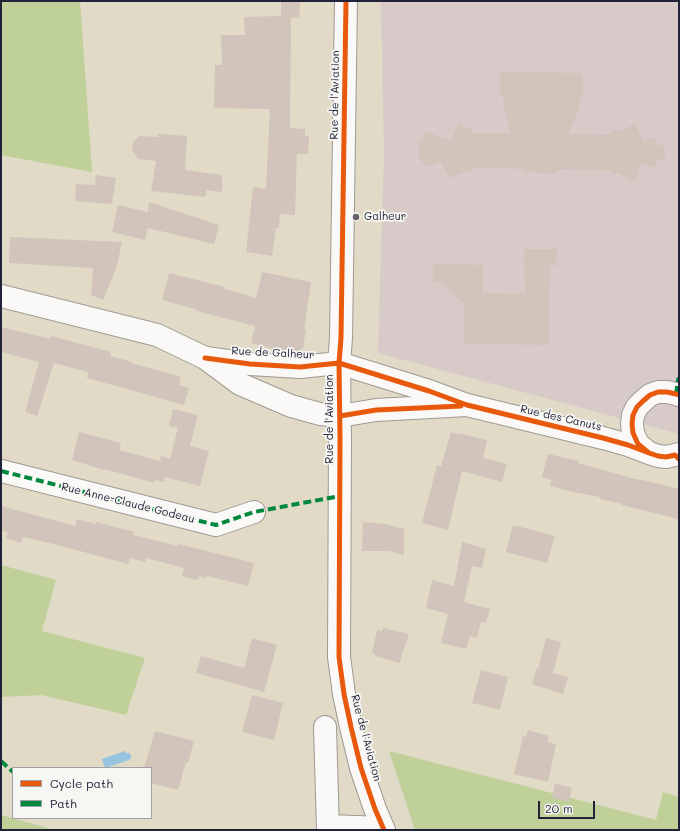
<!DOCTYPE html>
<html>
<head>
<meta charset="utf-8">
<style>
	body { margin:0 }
	#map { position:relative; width:680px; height:831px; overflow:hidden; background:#e1dac7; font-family:Mali,sans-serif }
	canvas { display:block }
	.frame { position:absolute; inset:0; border:2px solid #22223b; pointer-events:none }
	.legend { position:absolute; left:12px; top:767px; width:140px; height:52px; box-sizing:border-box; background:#f6f6f2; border:1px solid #a1a1a9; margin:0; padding:5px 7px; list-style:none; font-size:12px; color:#22223b }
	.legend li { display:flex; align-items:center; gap:8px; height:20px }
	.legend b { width:20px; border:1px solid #a1a1a9 }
	.scale { position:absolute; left:538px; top:801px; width:57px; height:18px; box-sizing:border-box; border:2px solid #22223b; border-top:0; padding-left:5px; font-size:12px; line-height:14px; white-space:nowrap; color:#22223b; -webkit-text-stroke:3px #f6f6f2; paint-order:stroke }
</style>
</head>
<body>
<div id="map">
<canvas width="680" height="831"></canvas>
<div class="frame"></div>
<ul class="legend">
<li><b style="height:5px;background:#e8590c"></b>Cycle path</li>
<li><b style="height:5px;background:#00873e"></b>Path</li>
</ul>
<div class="scale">20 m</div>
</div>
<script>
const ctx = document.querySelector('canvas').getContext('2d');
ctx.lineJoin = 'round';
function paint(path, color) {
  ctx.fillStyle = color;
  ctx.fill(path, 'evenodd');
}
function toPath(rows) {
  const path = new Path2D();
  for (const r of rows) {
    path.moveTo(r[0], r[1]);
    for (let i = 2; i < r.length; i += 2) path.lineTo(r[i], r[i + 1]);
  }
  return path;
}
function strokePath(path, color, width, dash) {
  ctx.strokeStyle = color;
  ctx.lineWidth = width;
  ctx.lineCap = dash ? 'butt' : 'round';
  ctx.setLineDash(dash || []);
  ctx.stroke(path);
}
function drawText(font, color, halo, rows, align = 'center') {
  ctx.font = font + ' Mali,sans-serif';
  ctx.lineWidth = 3.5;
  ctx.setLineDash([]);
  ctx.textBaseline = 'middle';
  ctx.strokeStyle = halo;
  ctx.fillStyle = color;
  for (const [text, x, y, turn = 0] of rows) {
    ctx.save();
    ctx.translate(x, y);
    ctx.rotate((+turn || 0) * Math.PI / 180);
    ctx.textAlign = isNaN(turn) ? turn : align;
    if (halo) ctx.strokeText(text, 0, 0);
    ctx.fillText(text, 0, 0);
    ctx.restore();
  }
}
paint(toPath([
	[381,1,679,1,679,434,378,353,384,155]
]), '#d8cac9');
paint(toPath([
	[1,1,80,1,92,172,1,155],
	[1,565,56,580,42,631,145,658,126,715,42,695,1,697],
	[389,751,656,820,663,792,679,797,679,830,415,830],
	[1,815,44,827,55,830,1,830]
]), '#bfd098');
paint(toPath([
	[125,751,126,753,129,753,131,756,131,758,129,760,105,768,102,759]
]), '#95c3e0');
paint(toPath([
	[281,1,300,1,299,18,291,18,290,128,305,129,305,136,309,136,308,154,297,154,295,215,280,214,279,228,276,228,272,256,246,252,253,187,266,189,270,109,214,108,215,65,222,65,221,35,245,35,244,17,281,16],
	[500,72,583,73,583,97,580,97,578,111,568,134,608,135,616,129,618,132,635,124,643,142,654,137,658,145,664,145,665,161,658,160,654,168,642,163,634,181,617,173,615,175,608,170,560,169,556,173,541,174,532,170,529,174,524,169,473,168,468,173,466,171,449,178,441,161,427,167,419,158,418,154,419,140,422,141,426,131,451,141,458,123,467,129,469,127,473,133,511,133,504,108,503,96,500,96],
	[158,134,187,136,185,170,222,175,222,192,207,190,205,197,151,191,156,161,138,159,132,150,133,142,140,136,158,137],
	[96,175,116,178,112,204,75,201,76,184,95,185],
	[149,202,219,225,214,244,148,228,145,240,112,232,118,205,148,212],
	[10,237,122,242,117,266,103,300,91,295,93,268,9,263],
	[524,249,557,249,556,266,550,265,549,345,464,344,464,304,441,282,433,282,433,264,483,265,482,293,525,294],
	[262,272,311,282,304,329,306,329,303,349,301,348,300,354,292,354,251,343,255,326,197,311,198,310,162,300,169,273,225,287,225,289,256,298],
	[1,327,51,339,51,336,111,352,110,356,132,362,131,363,181,377,179,385,189,388,184,405,87,378,88,372,54,363,37,416,25,412,39,362,1,352],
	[173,409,198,415,190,446,209,451,200,486,165,477,164,482,155,480,154,483,105,469,104,470,72,460,79,432,121,443,119,450,160,461,161,456,170,459,178,428,169,426],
	[451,432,458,434,458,433,487,440,483,458,507,464,502,482,462,471,448,530,422,523,437,465,441,466],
	[548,454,579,461,578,463,639,480,639,479,679,489,679,519,621,505,622,504,601,499,600,497,574,492,550,486,551,480,542,477],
	[1,506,75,526,77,519,96,524,96,522,134,532,133,535,178,546,178,544,254,563,248,586,207,576,207,578,199,576,198,580,182,576,184,568,146,558,145,562,130,558,128,564,58,545,23,537,21,543,6,538,8,532,1,530],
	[363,522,385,524,404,529,404,555,389,551,362,551],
	[513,525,555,536,547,563,506,552],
	[462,542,486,549,482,568,472,566,464,602,490,609,486,623,481,622,477,638,470,636,466,649,441,643,448,614,426,608,432,580,454,586],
	[383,628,409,634,404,650,403,650,400,663,375,656,375,654,372,653,377,630,382,631],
	[252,638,277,645,264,692,196,673,201,656,244,668],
	[546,638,561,642,553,673,568,677,563,694,532,684,536,669,538,669],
	[481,670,508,677,500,710,472,703],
	[252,695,283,703,274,740,242,732],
	[528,730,549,736,547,742,556,744,548,782,514,774,523,736,526,737],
	[155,731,194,741,188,763,186,762,178,790,151,783,151,768,144,768],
	[555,783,572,788,569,802,552,798]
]), '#d2c4ba');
const minor = toPath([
	[346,1,341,338,339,363,340,439,339,657,344,694,351,727,361,768,375,809,384,830],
	[1,296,157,335,205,358,240,384,291,406,320,414,340,416,376,410,467,405],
	[206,358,250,364,300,367,339,363,429,391,467,405,603,438,628,445,649,453],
	[679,395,676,394,667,392,658,392,650,395,643,401,637,407,633,415,632,424,633,433,638,444,649,453,658,456,666,457,675,455,679,454],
	[1,471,216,525,254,512],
	[325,727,328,830],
	[328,826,383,828]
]);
strokePath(minor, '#9e9a92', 24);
strokePath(minor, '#faf9f7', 22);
strokePath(toPath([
	[676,394,678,380,679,378],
	[1,471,216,525,254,512,340,496],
	[1,761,13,772]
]), '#00873e', 4, [8, 4]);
strokePath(toPath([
	[346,1,341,338,339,363,340,439,339,657,344,694,351,727,361,768,375,809,384,830],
	[205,358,250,364,300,367,339,363,429,391,467,405,603,438,628,445,649,453],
	[679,395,676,394,667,392,658,392,650,395,643,401,637,407,633,415,632,424,633,433,638,444,649,453,658,456,666,457,675,455,679,459],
	[340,416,376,410,461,406]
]), '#e8590c', 5);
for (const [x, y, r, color] of [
	[356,217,4,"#65626c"]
]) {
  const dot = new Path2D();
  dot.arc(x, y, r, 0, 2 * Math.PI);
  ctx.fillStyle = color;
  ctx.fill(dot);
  strokePath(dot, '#f6f6f2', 1.5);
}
drawText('11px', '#22223b', '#f6f6f2', [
	["Rue de l'Aviation",335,95,-89],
	["Rue de Galheur",273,353,3],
	["Rue des Canuts",561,418,13],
	["Rue de l'Aviation",330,419,-90],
	["Rue Anne-Claude Godeau",128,503,14],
	["Rue de l'Aviation",366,738,75]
]);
drawText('11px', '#22223b', '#f6f6f2', [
	["Galheur",364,217]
], 'left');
</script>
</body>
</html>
